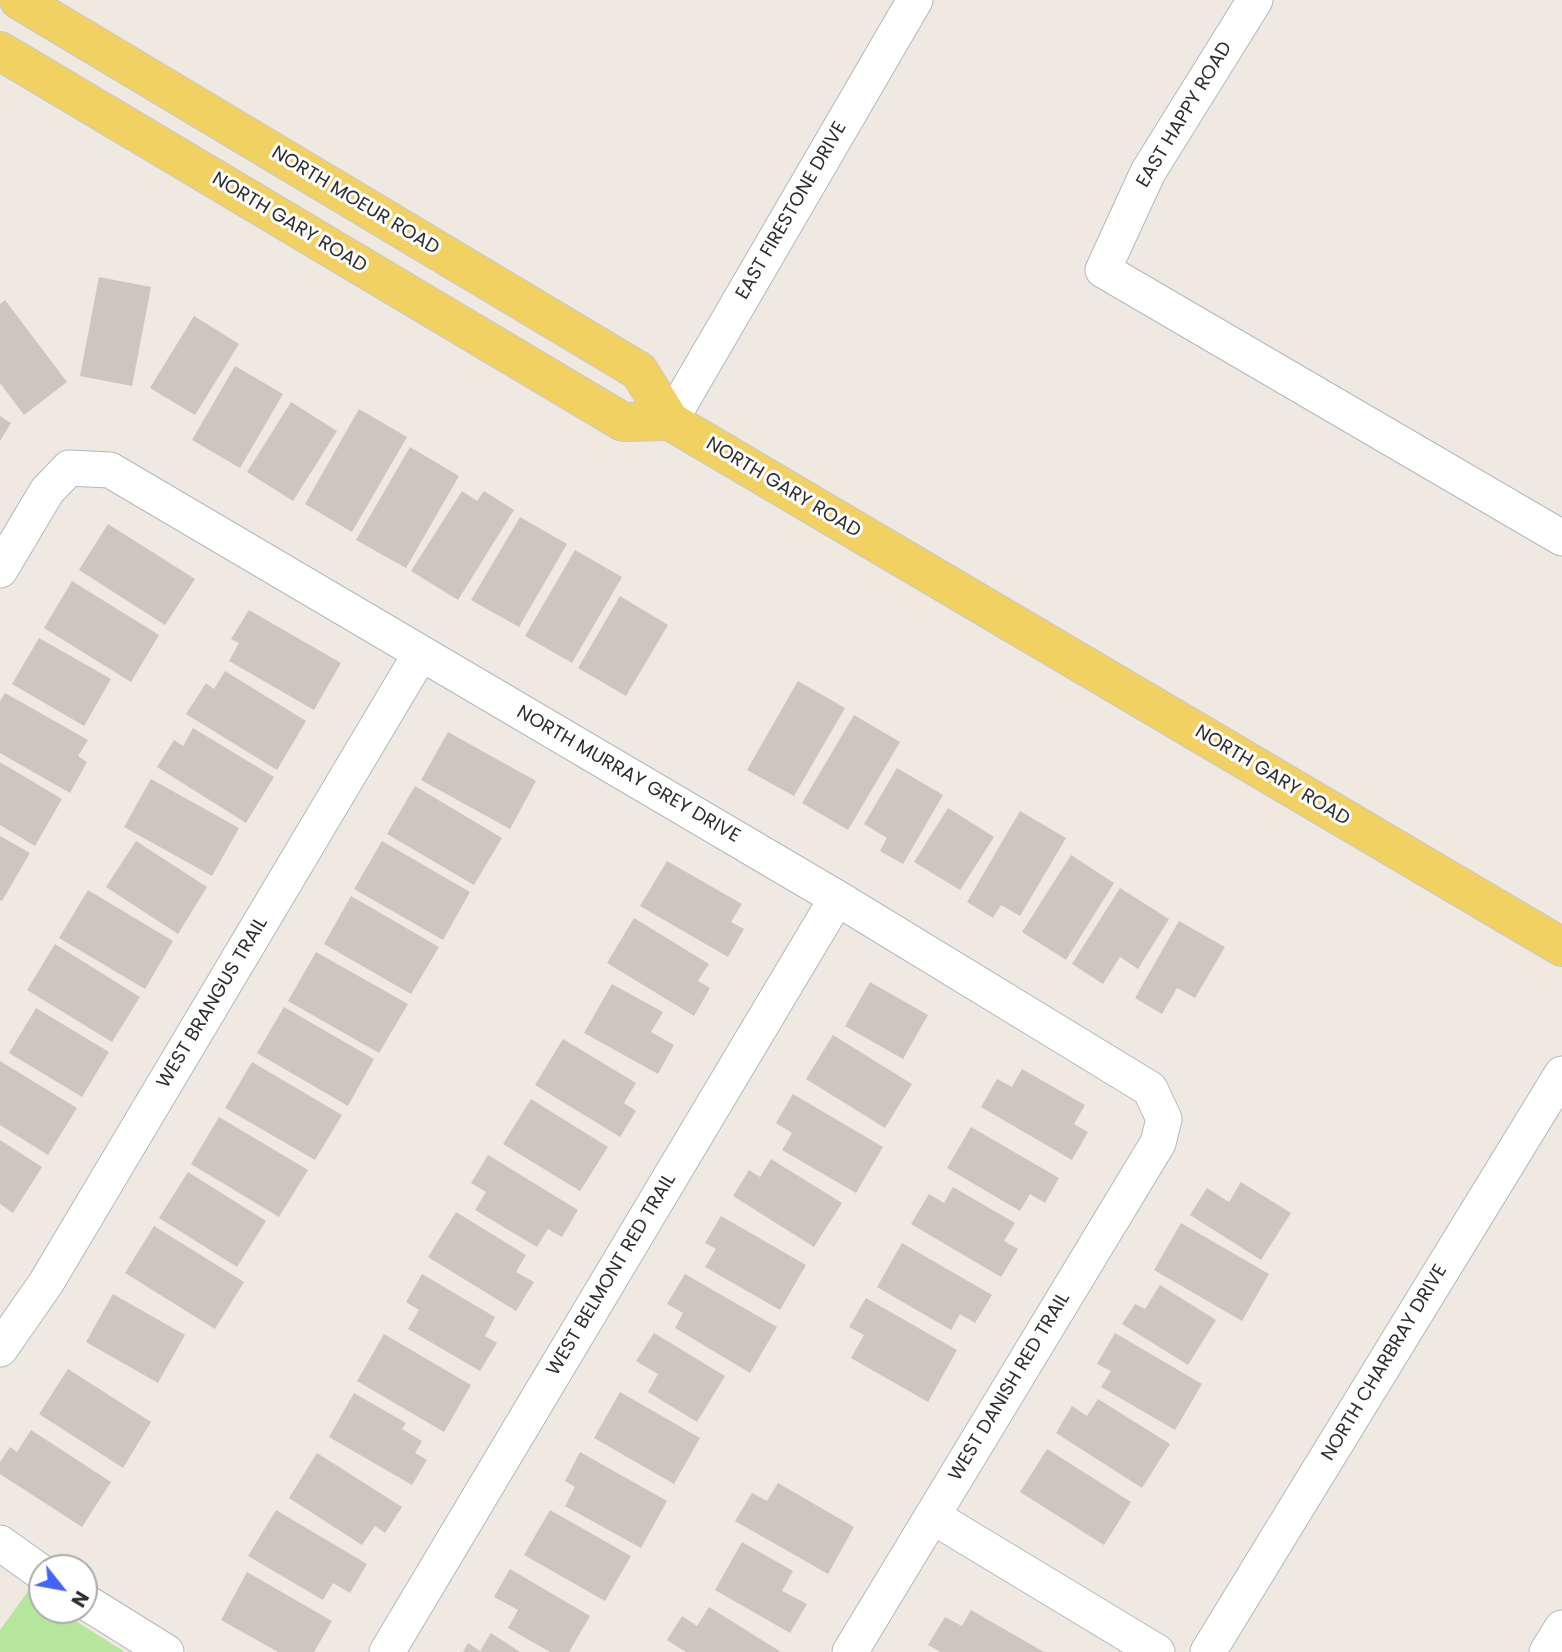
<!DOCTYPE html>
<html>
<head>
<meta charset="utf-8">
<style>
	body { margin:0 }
	#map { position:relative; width:1562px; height:1652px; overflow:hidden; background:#efe9e1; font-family:Poppins,sans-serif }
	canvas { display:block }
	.north { position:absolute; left:28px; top:1554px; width:70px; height:70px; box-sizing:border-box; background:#fff; border:2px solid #ababab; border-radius:50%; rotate:121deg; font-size:19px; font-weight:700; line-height:28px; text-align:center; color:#2e2e2e }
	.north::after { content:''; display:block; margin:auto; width:24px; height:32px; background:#4264fb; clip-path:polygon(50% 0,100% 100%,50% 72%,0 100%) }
</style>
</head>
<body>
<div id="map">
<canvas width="1562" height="1652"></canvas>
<div class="north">N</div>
</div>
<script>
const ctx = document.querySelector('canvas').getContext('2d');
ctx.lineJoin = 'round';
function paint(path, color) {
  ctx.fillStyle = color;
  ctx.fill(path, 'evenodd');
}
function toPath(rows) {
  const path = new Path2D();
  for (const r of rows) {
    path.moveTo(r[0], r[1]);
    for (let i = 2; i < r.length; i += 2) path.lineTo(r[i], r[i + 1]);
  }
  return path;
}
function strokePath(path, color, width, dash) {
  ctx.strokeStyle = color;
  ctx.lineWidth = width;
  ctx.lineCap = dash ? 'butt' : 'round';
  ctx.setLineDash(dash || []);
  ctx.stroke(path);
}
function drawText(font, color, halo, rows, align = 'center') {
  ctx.font = font + ' Poppins,sans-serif';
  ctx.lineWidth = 6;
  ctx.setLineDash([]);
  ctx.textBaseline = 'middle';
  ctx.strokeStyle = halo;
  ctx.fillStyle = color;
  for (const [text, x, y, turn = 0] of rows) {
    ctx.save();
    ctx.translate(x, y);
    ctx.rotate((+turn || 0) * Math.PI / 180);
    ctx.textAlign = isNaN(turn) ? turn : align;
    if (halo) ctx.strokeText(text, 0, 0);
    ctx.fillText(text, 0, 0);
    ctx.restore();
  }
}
paint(toPath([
	[29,1590,42,1599,42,1610,58,1610,125,1652,0,1652,0,1630]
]), '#b6e59e');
paint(toPath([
	[99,277,151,287,132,386,80,376],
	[5,300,67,382,24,415,0,383,0,304],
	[194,316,239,344,195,415,150,388],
	[235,366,283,394,240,468,192,440],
	[291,402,337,431,293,501,247,472],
	[359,409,407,437,352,532,305,504],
	[0,416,11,423,0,441],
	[410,447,459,476,406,568,356,540],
	[462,491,477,501,484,491,514,510,458,600,411,571],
	[520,517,567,544,519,627,471,600],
	[108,524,195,579,165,625,79,570],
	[575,550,622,577,572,663,525,636],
	[72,581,159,635,131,682,44,628],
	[620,596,668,625,626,696,578,668],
	[249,610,341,663,314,710,229,661,239,643,231,639],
	[39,638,111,679,84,726,12,684],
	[225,671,306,721,277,770,186,714,206,683,214,689],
	[798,681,845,708,794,796,747,770],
	[5,693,88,740,78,756,87,762,70,793,0,753,0,701],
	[854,715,900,742,848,830,802,803],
	[193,728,274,777,246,823,157,767,174,740,183,746],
	[448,732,536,781,510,829,421,780],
	[0,762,62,799,35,846,0,825],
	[897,768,943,795,903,864,880,851,887,838,864,824],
	[151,779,239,828,212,876,124,827],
	[415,786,502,838,474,885,387,834],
	[948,808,994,837,960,890,914,862],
	[1020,811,1066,838,1020,916,1001,905,993,918,967,902],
	[0,836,30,853,2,901,0,900],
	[136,841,207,887,178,934,106,887],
	[382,841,470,892,443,940,354,889],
	[1071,855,1114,883,1066,960,1022,932],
	[667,861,742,904,731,922,744,929,728,957,640,906],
	[1120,888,1169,919,1138,969,1120,957,1103,984,1072,964],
	[88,890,173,941,145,989,59,938],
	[351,896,439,947,411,994,324,944],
	[634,918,709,964,698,981,710,988,694,1016,607,963],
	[1179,921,1225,947,1195,998,1177,988,1162,1014,1135,998],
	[55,944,140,997,112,1042,27,990],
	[316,952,408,1004,379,1053,288,1001],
	[870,982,928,1015,903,1059,845,1026],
	[612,984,663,1012,651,1032,674,1045,658,1074,584,1033],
	[284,1007,374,1059,348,1106,257,1053],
	[36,1008,109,1052,82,1097,9,1053],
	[833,1035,912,1084,885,1128,806,1079],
	[563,1039,636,1083,624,1103,636,1111,620,1137,535,1085],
	[0,1061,77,1108,48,1155,0,1125],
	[252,1062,342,1115,315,1160,225,1108],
	[1022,1069,1085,1105,1074,1124,1088,1132,1072,1160,981,1107,997,1079,1012,1087],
	[793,1094,883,1147,856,1193,782,1150,792,1133,776,1123],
	[531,1099,608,1147,580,1191,503,1144],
	[219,1117,308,1170,279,1217,191,1164],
	[971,1127,1059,1178,1045,1203,1030,1194,1020,1211,947,1168],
	[0,1140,42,1167,13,1213,0,1204],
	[488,1155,578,1210,562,1237,548,1229,537,1247,475,1210,486,1192,471,1183],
	[771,1159,842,1203,814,1247,733,1196,749,1170,760,1177],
	[188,1172,266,1221,237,1267,159,1218],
	[1241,1182,1291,1213,1261,1260,1190,1215,1207,1188,1229,1202],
	[953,1187,1015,1223,1004,1241,1018,1249,1001,1277,911,1224,929,1194,944,1203],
	[456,1212,526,1255,516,1272,534,1282,516,1311,428,1257],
	[721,1216,806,1265,780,1310,705,1267,716,1249,705,1243],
	[1181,1223,1269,1274,1242,1321,1154,1270],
	[154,1226,244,1282,215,1329,125,1273],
	[902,1243,992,1295,975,1323,960,1314,951,1330,877,1287],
	[422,1274,495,1317,485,1336,497,1343,480,1371,408,1329,419,1310,406,1302],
	[685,1274,777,1327,750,1373,675,1328,683,1313,667,1304],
	[1160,1285,1216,1320,1188,1365,1122,1324,1135,1304,1145,1309],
	[113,1294,185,1335,158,1383,86,1342],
	[866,1298,957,1350,928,1402,851,1358,864,1335,849,1327],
	[654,1333,725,1376,697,1422,648,1392,658,1374,636,1361],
	[1115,1333,1202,1384,1175,1430,1101,1387,1111,1371,1097,1364],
	[384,1334,471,1385,444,1432,357,1381],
	[68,1369,151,1422,123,1468,39,1414],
	[620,1392,700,1438,674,1484,594,1438],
	[354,1393,406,1423,402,1429,422,1441,415,1453,427,1460,412,1485,329,1437],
	[1098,1399,1170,1444,1142,1488,1056,1433,1072,1406,1087,1416],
	[31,1430,111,1482,82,1527,0,1474,0,1462,10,1447,17,1452],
	[1047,1449,1131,1502,1104,1545,1020,1492],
	[580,1452,667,1501,641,1548,565,1506,575,1487,565,1481],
	[317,1453,402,1507,385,1533,375,1526,362,1545,289,1498],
	[778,1483,854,1527,828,1574,735,1521,752,1493,767,1501],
	[276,1510,367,1564,350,1593,333,1583,323,1600,248,1556],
	[550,1510,631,1556,605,1601,524,1555],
	[742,1542,793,1571,782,1591,807,1604,790,1633,715,1590],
	[510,1569,590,1616,569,1652,550,1652,508,1628,518,1610,494,1597],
	[247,1572,332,1621,314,1652,278,1652,221,1620],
	[709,1607,781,1652,686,1652,667,1640,682,1616,697,1626],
	[971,1610,1044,1652,941,1652,928,1645,945,1617,962,1626],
	[491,1633,520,1652,463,1652,468,1643,480,1651]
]), '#cbc7bf');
const minor = toPath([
	[1255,0,1148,172,1103,270,1562,538],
	[670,421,915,0],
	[0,570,47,491,69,468,110,470,837,898,1150,1089,1164,1119,1158,1143,850,1652],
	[0,1349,46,1283,421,653],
	[932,1516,1157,1652],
	[0,1543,42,1573],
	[84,1601,166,1652],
	[387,1652,837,898],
	[1208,1652,1562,1074],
	[1547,1652,1562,1628]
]);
const major = toPath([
	[19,0,639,371,670,421],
	[0,51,623,422,670,421,1562,947]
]);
strokePath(minor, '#b4b7c1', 37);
strokePath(major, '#c9c9c9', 40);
strokePath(minor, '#fff', 35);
strokePath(major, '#f2d163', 38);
drawText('19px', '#2e2e2e', '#fff', [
	["EAST HAPPY ROAD",1185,115,-59],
	["NORTH MOEUR ROAD",355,201,31],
	["EAST FIRESTONE DRIVE",792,211,-60],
	["NORTH GARY ROAD",289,223,31],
	["NORTH GARY ROAD",783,488,31],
	["NORTH MURRAY GREY DRIVE",628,775,30],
	["NORTH GARY ROAD",1272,776,31],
	["WEST BRANGUS TRAIL",213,1003,-59],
	["WEST BELMONT RED TRAIL",612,1275,-59],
	["NORTH CHARBRAY DRIVE",1385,1363,-59],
	["WEST DANISH RED TRAIL",1010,1387,-59]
]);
</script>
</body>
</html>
